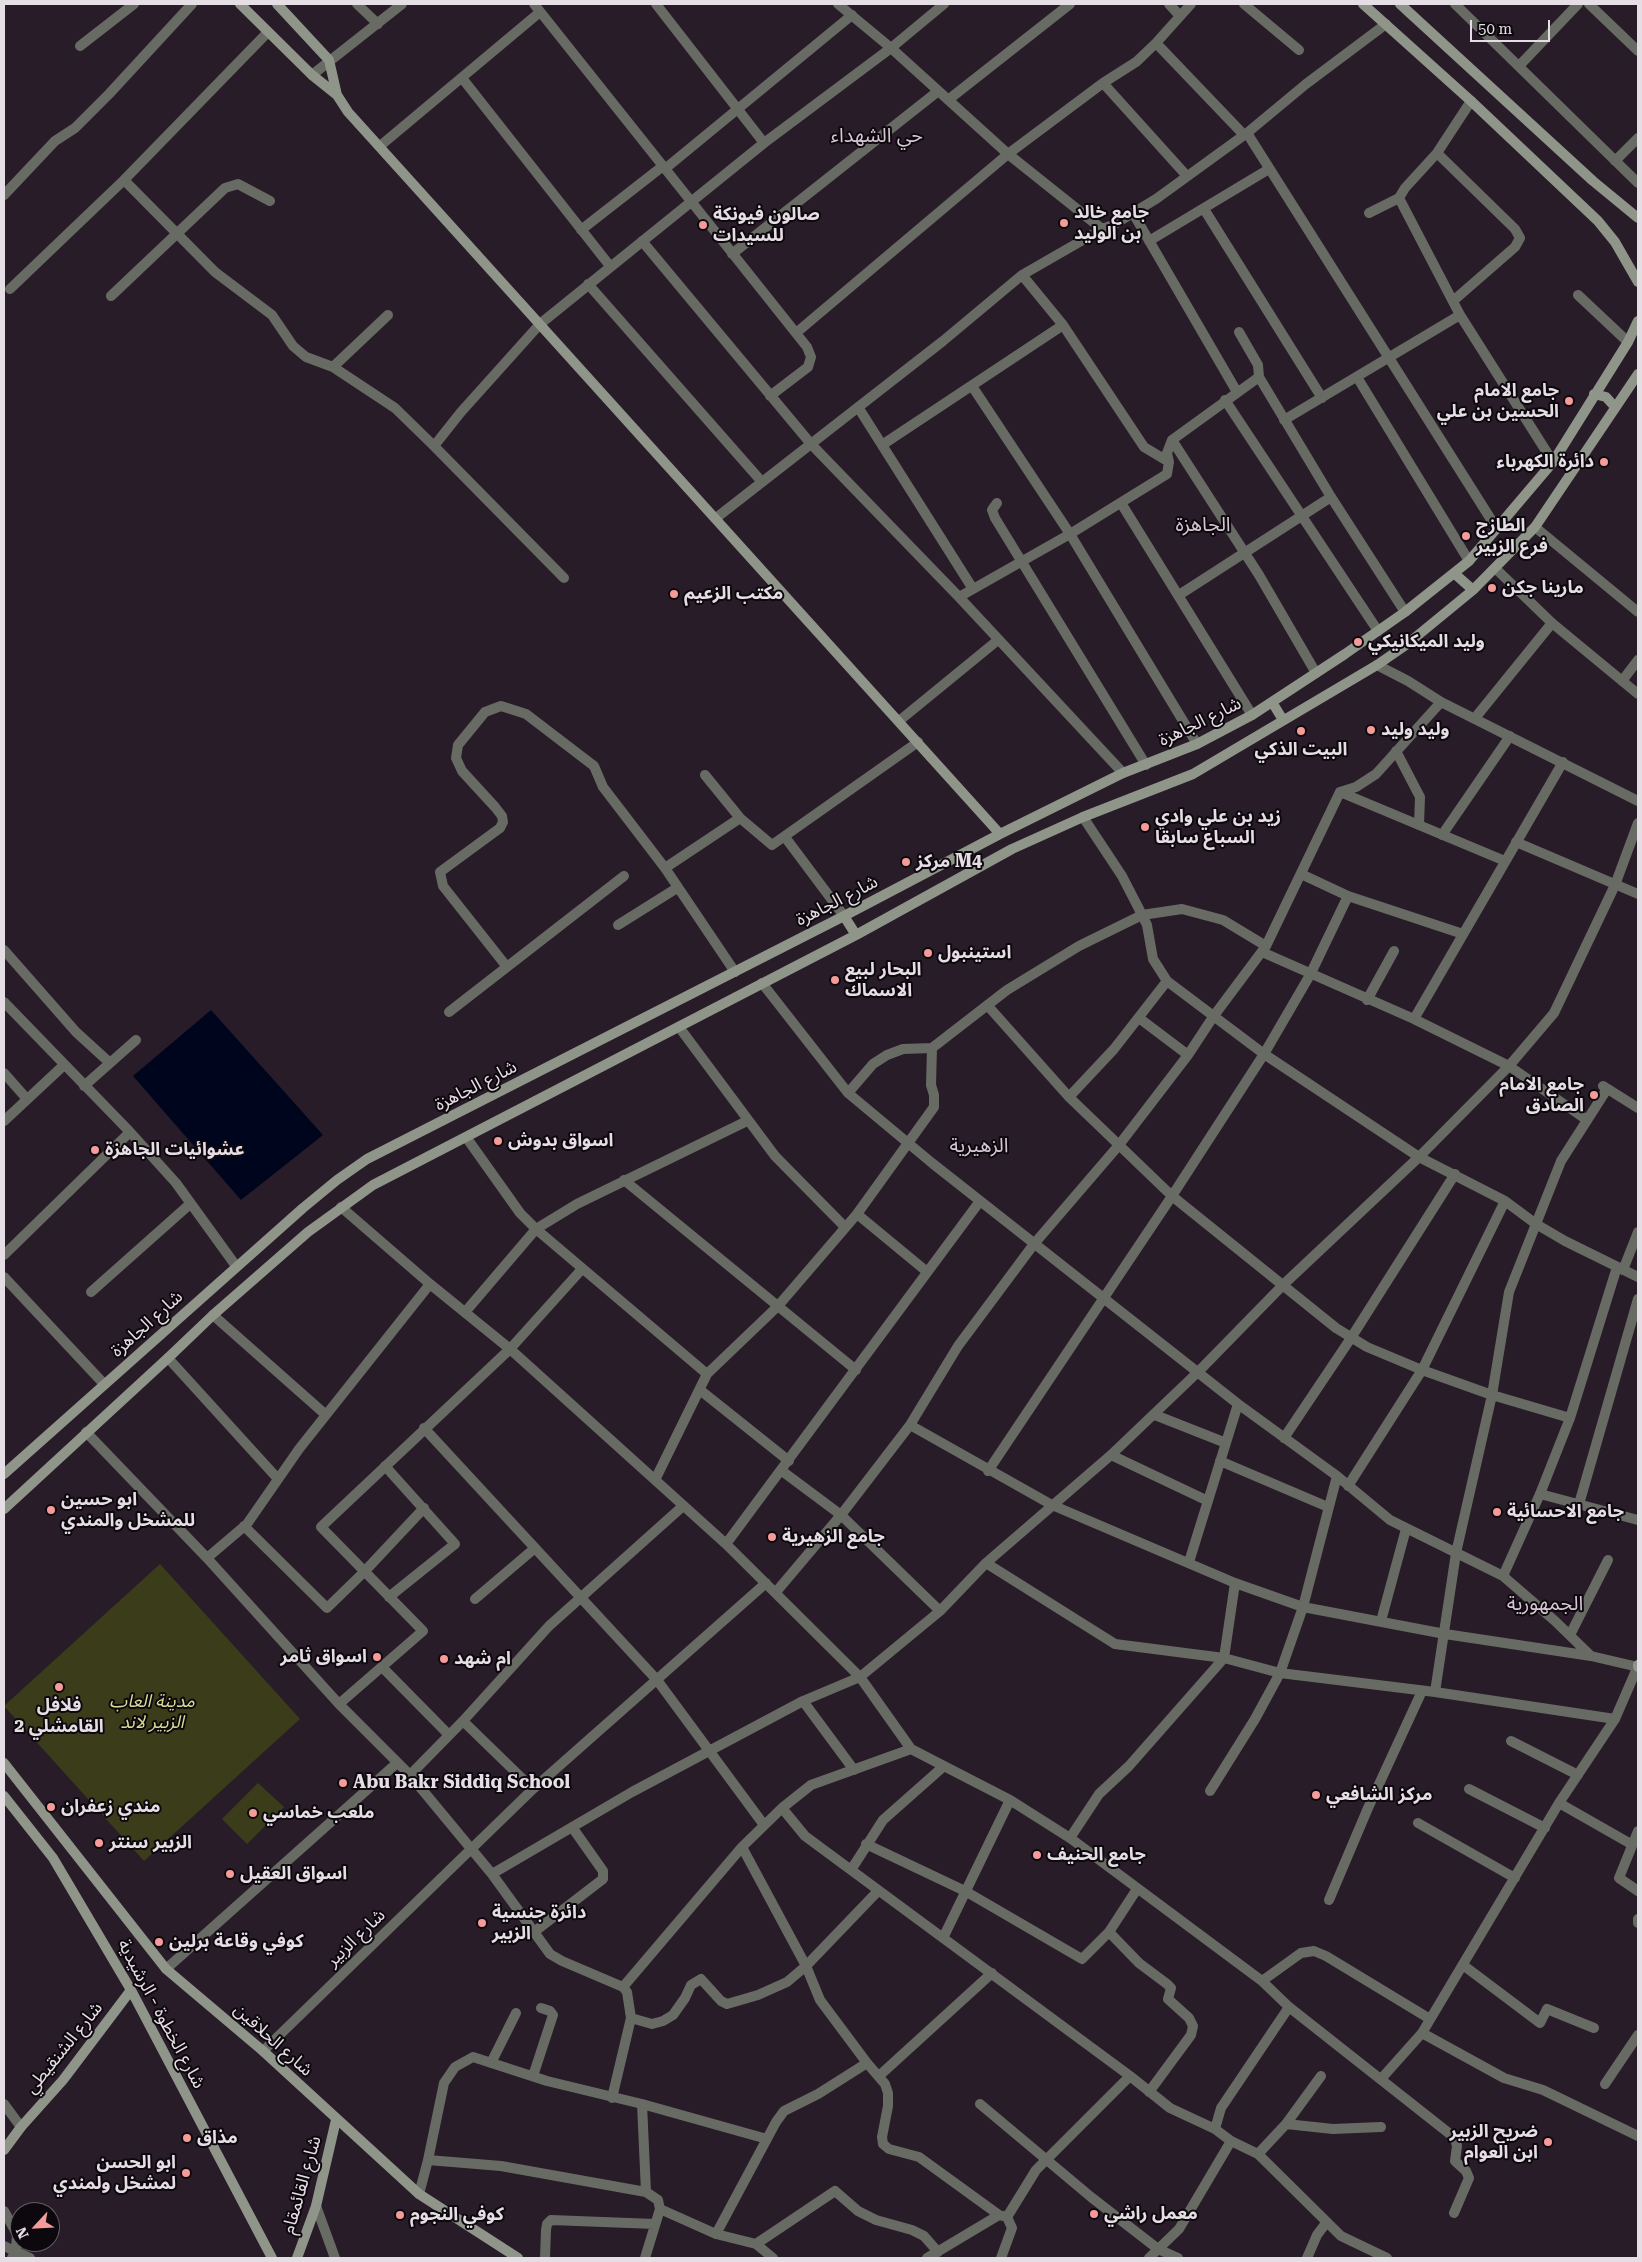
<!DOCTYPE html>
<html>
<head>
<meta charset="utf-8">
<style>
	body { margin:0 }
	#map { position:relative; width:1642px; height:2262px; overflow:hidden; background:#271c27; font-family:"Roboto Serif",serif }
	canvas { display:block }
	.frame { position:absolute; inset:0; border:5px solid #e6dee5; pointer-events:none }
	.north { position:absolute; left:10px; top:2202px; width:50px; height:50px; box-sizing:border-box; background:#0d080d; border:1px solid #645e63; border-radius:50%; rotate:245deg; font-size:14px; font-weight:700; line-height:20px; text-align:center; color:#e6dee5 }
	.north::after { content:''; display:block; margin:auto; width:18px; height:22px; background:#f59b9a; clip-path:polygon(50% 0,100% 100%,50% 72%,0 100%) }
	.scale { position:absolute; left:1470px; top:20px; width:80px; height:22px; box-sizing:border-box; border:2px solid #e6dee5; border-top:0; padding-left:6px; font-size:15px; line-height:18px; white-space:nowrap; color:#e6dee5; -webkit-text-stroke:4px #0d080d; paint-order:stroke }
</style>
</head>
<body>
<div id="map">
<canvas width="1642" height="2262"></canvas>
<div class="frame"></div>
<div class="north">N</div>
<div class="scale">50 m</div>
</div>
<script>
const ctx = document.querySelector('canvas').getContext('2d');
ctx.lineJoin = 'round';
function paint(path, color) {
  ctx.fillStyle = color;
  ctx.fill(path, 'evenodd');
}
function toPath(rows) {
  const path = new Path2D();
  for (const r of rows) {
    path.moveTo(r[0], r[1]);
    for (let i = 2; i < r.length; i += 2) path.lineTo(r[i], r[i + 1]);
  }
  return path;
}
function strokePath(path, color, width, dash) {
  ctx.strokeStyle = color;
  ctx.lineWidth = width;
  ctx.lineCap = dash ? 'butt' : 'round';
  ctx.setLineDash(dash || []);
  ctx.stroke(path);
}
function drawText(font, color, halo, rows, align = 'center') {
  ctx.font = font + ' "Roboto Serif","Noto Sans Arabic",serif';
  ctx.lineWidth = 4;
  ctx.setLineDash([]);
  ctx.textBaseline = 'middle';
  ctx.strokeStyle = halo;
  ctx.fillStyle = color;
  for (const [text, x, y, turn = 0] of rows) {
    ctx.save();
    ctx.translate(x, y);
    ctx.rotate((+turn || 0) * Math.PI / 180);
    ctx.textAlign = isNaN(turn) ? turn : align;
    if (halo) ctx.strokeText(text, 0, 0);
    ctx.fillText(text, 0, 0);
    ctx.restore();
  }
}
paint(toPath([
	[160,1564,300,1719,144,1861,4,1706],
	[258,1783,284,1807,247,1844,222,1819]
]), '#3b3d1a');
paint(toPath([
	[211,1010,323,1135,241,1200,133,1076]
]), '#00051e');
strokePath(toPath([
	[357,4,378,24],
	[534,4,807,347,811,357,808,367,770,396],
	[656,4,764,143],
	[838,4,891,48,1008,154,1102,229,1113,225,1156,199,1247,133,1306,84,1386,24],
	[1169,4,1180,16],
	[1244,4,1299,50],
	[1455,4,1638,183],
	[1589,4,1638,51],
	[1156,43,1244,135],
	[80,46,134,4],
	[1519,66,1578,4],
	[312,75,402,4],
	[462,78,610,266],
	[1103,83,1186,175],
	[948,100,1070,4],
	[1247,133,1497,529],
	[380,146,540,12],
	[1437,153,1515,229,1520,238,1515,247,1453,301],
	[1615,161,1638,138],
	[666,168,852,15],
	[124,180,215,272,272,315,293,346,306,357,333,367,395,408,434,446,461,412,540,324,764,143,891,48,944,4],
	[4,195,55,141,75,128,109,94,192,4],
	[1399,198,1460,315,1553,462],
	[1204,209,1322,398],
	[1133,213,1237,392],
	[1369,213,1399,198,1405,188,1437,153,1471,101],
	[581,230,663,166],
	[642,241,811,444,959,597,1123,773],
	[1149,241,1269,169],
	[732,254,937,92],
	[1022,275,1063,325,1144,447,1169,462],
	[588,284,762,482],
	[10,289,124,180,268,32],
	[1578,295,1628,342],
	[111,296,225,188,238,184,270,201],
	[1239,332,1258,365,1259,377,1331,497,1405,612],
	[796,333,1008,154,1103,83,1136,62,1156,43,1191,4],
	[333,367,388,315],
	[1357,377,1469,561],
	[972,386,1070,534,1197,744],
	[1225,400,1378,631],
	[858,407,973,589],
	[1284,420,1460,315],
	[1172,440,1259,575,1316,673],
	[882,445,1063,325],
	[434,446,564,578],
	[997,503,992,510,995,518,1146,765],
	[1121,503,1252,715],
	[716,518,943,341,1022,275,1102,229],
	[1535,527,1638,612],
	[1496,569,1552,623,1638,694],
	[1179,595,1331,497],
	[959,597,1070,534,1167,474,1169,462,1167,453,1172,440,1259,377],
	[1377,665,1408,681,1441,702,1638,801],
	[1622,681,1638,660],
	[1475,718,1552,623],
	[899,721,998,640],
	[1396,751,1420,797,1419,825],
	[705,775,740,818,772,845,918,742],
	[1340,792,1505,861],
	[1083,817,1122,876,1138,907,1147,925,1153,959,1167,981,1264,1054,1419,1157,1505,1201,1536,1224,1565,1241,1638,1277],
	[1442,835,1510,736],
	[785,837,844,916],
	[1516,842,1638,894],
	[665,868,740,818],
	[1301,874,1348,896,1463,934],
	[618,925,677,888],
	[4,950,76,1032,110,1063],
	[1262,952,1414,1019,1509,1066,1587,1120],
	[507,967,443,886,440,872,500,828,503,822,502,816,495,807,462,771,456,758,458,745,485,712,501,706,526,714,594,766,603,787,665,868,735,972],
	[762,983,848,1093,932,1163,1238,1404,1337,1476,1390,1520,1503,1576,1555,1621,1591,1656],
	[1367,1000,1394,951],
	[4,1002,130,1132,176,1183,236,1266],
	[988,1006,1069,1097,1172,1196,1336,1328,1367,1347,1422,1370,1492,1395,1570,1418],
	[449,1012,624,876],
	[1139,1018,1188,1055],
	[1414,1019,1563,762],
	[679,1027,775,1156,844,1226],
	[4,1073,27,1099],
	[84,1086,136,1040],
	[1603,1086,1638,1108],
	[848,1093,873,1064,887,1055,903,1049,932,1048],
	[1069,1097,1114,1049,1167,981],
	[4,1121,64,1065],
	[466,1137,520,1213,536,1229,707,1374],
	[624,1180,856,1370],
	[341,1207,430,1284,510,1349,726,1544,860,1677,911,1749,1010,1800,1070,1838,1262,1981,1289,2007,1455,2138,1457,2146,1455,2161,1466,2171,1469,2178,1454,2213],
	[857,1214,926,1271],
	[4,1255,130,1132],
	[1623,1270,1638,1232],
	[4,1277,104,1384],
	[91,1292,190,1204],
	[466,1311,536,1229,577,1204,747,1121],
	[213,1315,326,1415],
	[168,1358,278,1479],
	[700,1390,789,1461],
	[1155,1415,1226,1443],
	[910,1425,1052,1505,1235,1583,1303,1607,1445,1634,1591,1656,1638,1667],
	[424,1428,657,1680,764,1825],
	[86,1432,207,1558,339,1704,410,1775,492,1874,550,1954,562,1961,623,1987,627,1992,631,2018,612,2098],
	[1284,1438,1351,1338,1455,1174],
	[1111,1455,1208,1501],
	[1220,1461,1328,1507],
	[385,1466,455,1544,389,1597],
	[782,1471,841,1515,940,1611],
	[988,1471,1172,1196,1264,1054,1310,975,1348,896],
	[655,1480,707,1374,778,1306,857,1214,934,1107,934,1095,931,1085,932,1048,1007,990,1079,946,1142,915,1182,909,1223,920,1266,946],
	[1348,1486,1422,1370,1505,1201],
	[1540,1494,1638,1520],
	[1579,1504,1638,1299],
	[244,1526,327,1608,364,1572,424,1508],
	[726,1544,980,1201],
	[207,1558,247,1524,299,1449,430,1284],
	[1189,1562,1238,1404],
	[986,1563,1115,1644,1224,1658,1280,1673,1435,1692,1615,1719],
	[1503,1576,1540,1494,1570,1418,1617,1267],
	[776,1592,841,1515,910,1425,958,1346,1034,1244,1119,1145,1188,1055,1213,1017,1266,946,1340,792,1356,787,1376,774,1441,702],
	[475,1599,535,1548],
	[1381,1621,1406,1529],
	[1570,1635,1608,1560],
	[382,1667,448,1734],
	[1435,1692,1456,1553,1492,1395,1509,1292,1561,1161,1607,1089],
	[803,1701,854,1770],
	[339,1704,423,1631,321,1527,510,1349,582,1269],
	[463,1721,533,1789],
	[1511,1741,1578,1775],
	[410,1775,463,1721,549,1626,683,1506],
	[1469,1789,1545,1828],
	[1210,1791,1255,1719,1280,1673,1303,1607,1337,1476],
	[1559,1803,1631,1844],
	[782,1808,805,1836,1130,2076,1170,2108,1215,2129,1231,2141,1258,2154,1341,2236,1387,2258],
	[1418,1823,1515,1878],
	[1638,1831,1619,1878,1638,1891],
	[1070,1838,1099,1794,1129,1766,1224,1658,1235,1583],
	[866,1844,965,1891,1082,1959,1109,1932],
	[742,1847,806,1966,820,2000,867,2063,885,2084,888,2093,888,2106,882,2137,883,2144,889,2149,919,2157,999,2215,1007,2217],
	[851,1870,883,1820,944,1766],
	[492,1874,632,1792,803,1701,860,1677,940,1611,986,1563,1111,1455,1199,1371,1283,1285,1419,1157,1509,1066,1554,1013,1615,885,1638,823],
	[1137,1889,1109,1932,1139,1963,1167,1984,1171,1988,1168,1999,1189,2018,1193,2026,1191,2035,1149,2092],
	[1329,1900,1368,1808,1422,1691],
	[1638,1919,1638,1923],
	[534,1932,603,1879,603,1871,572,1827],
	[943,1938,1010,1800],
	[1463,1965,1540,2023,1547,2009,1594,2028],
	[166,1969,397,1763],
	[1262,1981,1301,1953,1314,1951,1326,1956,1430,2019],
	[623,1987,742,1847,782,1808,811,1785,911,1749],
	[631,2018,652,2024,663,2021,673,2015,685,1998,691,1985,701,1979,721,2001,727,2004,758,1995,787,1982,806,1966,878,1891],
	[1422,2033,1504,2078,1543,2090,1638,2136],
	[263,2051,533,1789,766,1583],
	[491,2063,516,2013],
	[533,2076,553,2015,550,2011,541,2008],
	[879,2076,992,1973],
	[1381,2079,1422,2033,1559,1803,1615,1719,1638,1666],
	[1605,2084,1638,2035],
	[4,2104,21,2127],
	[642,2104,646,2192],
	[980,2104,1091,2197,1158,2249,1178,2258],
	[1286,2124,1333,2129,1381,2127],
	[1215,2129,1221,2108,1289,2007],
	[1258,2154,1286,2124,1321,2076],
	[428,2160,501,2166,646,2192,658,2200,660,2209,645,2258],
	[419,2194,428,2160,444,2083,455,2067,473,2057,547,2081,642,2104,767,2139],
	[316,2206,335,2258],
	[660,2209,716,2234,756,2244,773,2258],
	[4,2211,17,2234,16,2250,12,2258],
	[716,2234,776,2122,784,2111,818,2094,867,2063],
	[756,2244,835,2191,858,2211,876,2220,912,2230,924,2236,938,2252],
	[4,2246,30,2258],
	[545,2258,546,2230,547,2224,551,2220,655,2224],
	[927,2258,999,2215],
	[1001,2258,1012,2228,1007,2217,1036,2170,1130,2076],
	[1149,2258,1179,2229,1231,2141],
	[1307,2258,1317,2235,1326,2223]
]), '#686b63', 10);
strokePath(toPath([
	[240,4,312,75,337,95,348,112,1000,834],
	[277,4,329,60,337,95],
	[1363,4,1471,101,1598,221,1615,242,1638,282],
	[1400,4,1593,181,1638,218],
	[1594,394,1606,397,1615,407],
	[1455,574,1473,590],
	[1272,702,1283,720],
	[844,916,856,935],
	[4,1474,303,1208,337,1180,367,1159,844,916,1000,834,1123,773,1197,744,1252,715,1345,654,1405,612,1469,561,1553,462,1628,342,1638,321],
	[4,1509,168,1358,213,1315,308,1232,373,1185,856,935,1012,849,1083,817,1193,774,1377,665,1406,645,1473,590,1535,527,1638,374],
	[1638,1665,1638,1667],
	[4,1763,166,1969,263,2051,419,2194,518,2258],
	[4,1796,53,1858,131,1990,272,2258],
	[4,2150,21,2127,63,2080,131,1990],
	[297,2258,316,2206,336,2120]
]), '#90958a', 10);
for (const [x, y, r, color] of [
	[1064,223,5,"#f59b9a"],
	[703,225,5,"#f59b9a"],
	[1569,401,5,"#f59b9a"],
	[1604,462,5,"#f59b9a"],
	[1466,536,5,"#f59b9a"],
	[1492,588,5,"#f59b9a"],
	[674,594,5,"#f59b9a"],
	[1358,642,5,"#f59b9a"],
	[1371,730,5,"#f59b9a"],
	[1301,731,5,"#f59b9a"],
	[1145,827,5,"#f59b9a"],
	[906,862,5,"#f59b9a"],
	[928,953,5,"#f59b9a"],
	[835,980,5,"#f59b9a"],
	[1594,1095,5,"#f59b9a"],
	[498,1141,5,"#f59b9a"],
	[95,1150,5,"#f59b9a"],
	[51,1510,5,"#f59b9a"],
	[1497,1512,5,"#f59b9a"],
	[772,1537,5,"#f59b9a"],
	[377,1657,5,"#f59b9a"],
	[444,1659,5,"#f59b9a"],
	[59,1687,5,"#f59b9a"],
	[343,1783,5,"#f59b9a"],
	[1316,1795,5,"#f59b9a"],
	[51,1807,5,"#f59b9a"],
	[253,1813,5,"#f59b9a"],
	[99,1843,5,"#f59b9a"],
	[1037,1855,5,"#f59b9a"],
	[230,1874,5,"#f59b9a"],
	[482,1923,5,"#f59b9a"],
	[159,1942,5,"#f59b9a"],
	[187,2138,5,"#f59b9a"],
	[1548,2142,5,"#f59b9a"],
	[186,2173,5,"#f59b9a"],
	[1094,2214,5,"#f59b9a"],
	[400,2215,5,"#f59b9a"]
]) {
  const dot = new Path2D();
  dot.arc(x, y, r, 0, 2 * Math.PI);
  ctx.fillStyle = color;
  ctx.fill(dot);
  strokePath(dot, '#0d080d', 2);
}
drawText('bold 18px', '#e6dee5', '#0d080d', [
	["جامع خالد",1074,213],
	["بن الوليد",1074,234],
	["صالون فيونكة",713,215],
	["للسيدات",713,236],
	["جامع الامام",1559,391,"right"],
	["الحسين بن علي",1559,412,"right"],
	["دائرة الكهرباء",1594,462,"right"],
	["الطازج",1476,526],
	["فرع الزبير",1476,547],
	["مارينا جكن",1502,588],
	["مكتب الزعيم",684,594],
	["وليد الميكانيكي",1368,642],
	["وليد وليد",1381,730],
	["البيت الذكي",1301,750,"center"],
	["زيد بن علي وادي",1155,817],
	["السباع سابقا",1155,838],
	["مركز M4",916,862],
	["استينبول",938,953],
	["البحار لبيع",845,970],
	["الاسماك",845,991],
	["جامع الامام",1584,1085,"right"],
	["الصادق",1584,1106,"right"],
	["اسواق بدوش",508,1141],
	["عشوائيات الجاهزة",105,1150],
	["ابو حسين",61,1500],
	["للمشخل والمندي",61,1521],
	["جامع الاحسائية",1507,1512],
	["جامع الزهيرية",782,1537],
	["اسواق ثامر",367,1657,"right"],
	["ام شهد",454,1659],
	["فلافل",59,1706,"center"],
	["القامشلي 2",59,1727,"center"],
	["Abu Bakr Siddiq School",353,1783],
	["مركز الشافعي",1326,1795],
	["مندي زعفران",61,1807],
	["ملعب خماسي",263,1813],
	["الزبير سنتر",109,1843],
	["جامع الحنيف",1047,1855],
	["اسواق العقيل",240,1874],
	["دائرة جنسية",492,1913],
	["الزبير",492,1934],
	["كوفي وقاعة برلين",169,1942],
	["ضريح الزبير",1538,2132,"right"],
	["ابن العوام",1538,2153,"right"],
	["مذاق",197,2138],
	["ابو الحسن",176,2163,"right"],
	["لمشخل ولمندي",176,2184,"right"],
	["معمل راشي",1104,2214],
	["كوفي النجوم",410,2215]
], 'left');
drawText('18px', '#e6dee5', '#0d080d', [
	["شارع الجاهزة",1200,722,-26],
	["شارع الجاهزة",837,901,-27],
	["شارع الجاهزة",476,1086,-27],
	["شارع الجاهزة",147,1324,-42],
	["شارع الزبير",356,1938,-44],
	["شارع الخطوة - الرشيدية",161,2014,62],
	["شارع الحلاقين",273,2040,42],
	["شارع الشنقيطي",64,2048,-51],
	["شارع القائمقام",302,2185,-74]
]);
drawText('italic 18px', '#d6dc95', '#0d080d', [
	["مدينة العاب",152,1702],
	["الزبير لاند",152,1723]
]);
drawText('20px', '#d6c6d4', '#0d080d', [
	["حي الشهداء",877,136],
	["الجاهزة",1203,525],
	["الزهيرية",979,1146],
	["الجمهورية",1545,1604]
]);
</script>
</body>
</html>
